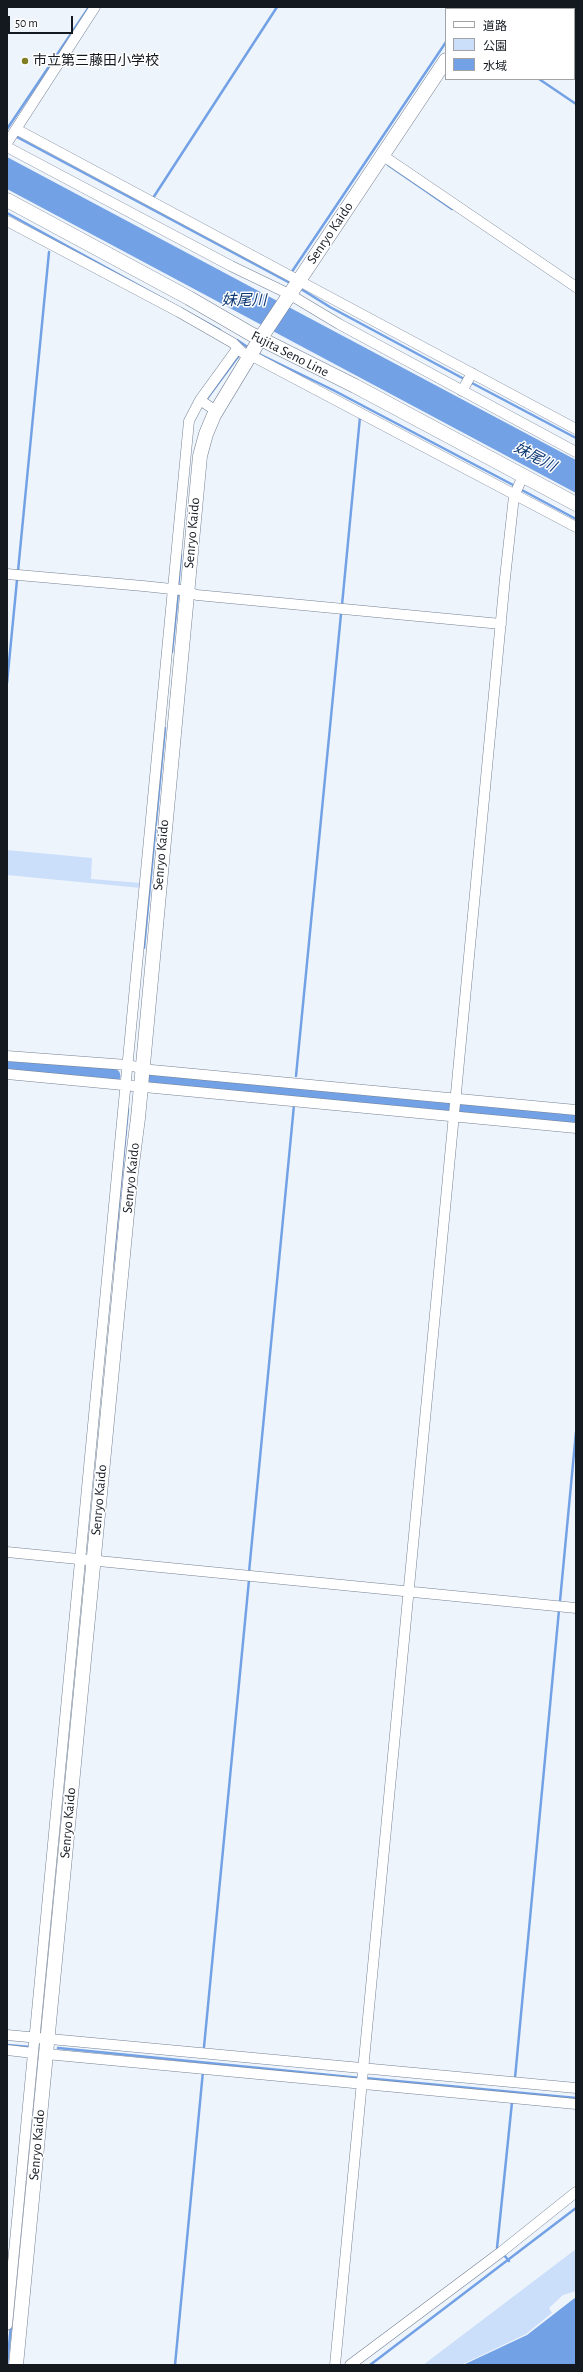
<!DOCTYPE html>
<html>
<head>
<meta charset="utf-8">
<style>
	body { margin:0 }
	#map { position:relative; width:583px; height:2372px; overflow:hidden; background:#eef4fc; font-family:"Alegreya Sans","Noto Sans JP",sans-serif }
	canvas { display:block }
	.frame { position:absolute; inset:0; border:8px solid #141920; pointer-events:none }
	.legend { position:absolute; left:445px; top:8px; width:130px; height:72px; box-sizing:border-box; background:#fff; border:1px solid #a1a3a6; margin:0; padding:5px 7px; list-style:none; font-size:12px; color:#141920 }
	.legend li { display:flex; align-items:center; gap:8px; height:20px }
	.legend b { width:20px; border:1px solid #a1a3a6 }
	.scale { position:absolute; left:8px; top:16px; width:65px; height:18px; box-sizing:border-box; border:2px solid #141920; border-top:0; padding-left:5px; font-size:12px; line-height:14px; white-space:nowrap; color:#141920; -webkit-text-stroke:3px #fff; paint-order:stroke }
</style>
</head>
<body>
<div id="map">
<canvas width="583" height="2372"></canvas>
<div class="frame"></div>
<ul class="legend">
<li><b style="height:5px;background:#fff"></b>道路</li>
<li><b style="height:11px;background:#ccdffa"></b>公園</li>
<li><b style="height:11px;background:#73a1e5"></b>水域</li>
</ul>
<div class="scale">50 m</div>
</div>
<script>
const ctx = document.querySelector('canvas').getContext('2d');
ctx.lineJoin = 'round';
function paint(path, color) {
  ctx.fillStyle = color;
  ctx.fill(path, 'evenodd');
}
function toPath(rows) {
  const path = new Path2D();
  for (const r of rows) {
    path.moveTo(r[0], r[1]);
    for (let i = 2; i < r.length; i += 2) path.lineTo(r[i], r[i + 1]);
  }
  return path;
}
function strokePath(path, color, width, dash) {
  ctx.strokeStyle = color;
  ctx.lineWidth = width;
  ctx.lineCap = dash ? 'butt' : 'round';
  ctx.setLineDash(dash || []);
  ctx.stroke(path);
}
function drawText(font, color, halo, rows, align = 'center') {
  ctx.font = font + ' "Alegreya Sans","Noto Sans JP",sans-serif';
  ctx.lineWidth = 3;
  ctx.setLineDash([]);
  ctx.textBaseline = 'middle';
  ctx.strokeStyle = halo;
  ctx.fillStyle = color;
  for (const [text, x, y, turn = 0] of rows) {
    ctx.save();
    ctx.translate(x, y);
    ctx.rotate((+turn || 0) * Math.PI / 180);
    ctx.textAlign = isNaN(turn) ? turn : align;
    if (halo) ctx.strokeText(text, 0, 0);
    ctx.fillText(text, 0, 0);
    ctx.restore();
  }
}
paint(toPath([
	[7,850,92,858,91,879,141,883,141,888,7,875],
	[576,2249,576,2291,563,2295,549,2308,552,2313,526,2334,461,2365,423,2365]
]), '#ccdffa');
paint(toPath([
	[7,157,576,460,576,493,7,189],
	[576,2297,576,2365,463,2365,527,2335]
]), '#73a1e5');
strokePath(toPath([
	[468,9,469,7],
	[539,79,576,104],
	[7,129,89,7],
	[15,136,290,283],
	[388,165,452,209],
	[153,198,277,7],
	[7,213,220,330],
	[291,273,446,42],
	[301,289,330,307,466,380],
	[237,340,249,348],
	[257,353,333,390,515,486],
	[470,382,576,438],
	[206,400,240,354],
	[520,489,576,519],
	[18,571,49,252],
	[178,588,181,555],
	[342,605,360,417],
	[172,652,178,593],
	[7,683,17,580],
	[144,948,165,728],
	[296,1076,341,614],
	[294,1097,295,1089],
	[113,1264,128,1109],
	[249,1572,294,1105],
	[560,1601,576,1432],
	[7,2045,30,2047],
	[204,2047,249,1580],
	[58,2048,360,2078],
	[365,2078,576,2098],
	[515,2078,559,1610],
	[499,2250,497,2248,512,2102],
	[504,2255,509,2261],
	[7,2365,11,2326],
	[175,2365,203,2071],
	[370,2365,576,2208]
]), '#73a1e5', 2.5);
strokePath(toPath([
	[7,1068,113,1076],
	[153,1079,576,1121]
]), '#73a1e5', 15);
const street = toPath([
	[16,129,294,278],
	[7,143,95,7],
	[7,147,231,266,289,294,339,324,576,452],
	[382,155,576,287],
	[7,221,179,312,233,343,243,353],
	[305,284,576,429],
	[256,358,576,527],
	[462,391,472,373],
	[200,400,237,349],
	[7,574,143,586,181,590,197,595,501,624],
	[7,1056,127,1065,152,1070,576,1110],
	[7,1074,576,1128],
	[7,1552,576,1608],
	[7,2035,576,2088],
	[7,2050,33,2053],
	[46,2054,576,2104],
	[7,2325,189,421,200,400,216,411],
	[335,2365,505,578,514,496,523,476],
	[350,2365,501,2252,576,2192]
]);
const secondary = toPath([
	[480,9,482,7],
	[7,200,189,298,251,334,355,386,576,504],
	[16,2365,131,1172,138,1118,200,456,206,434,214,415,260,339,446,60]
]);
strokePath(street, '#758295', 11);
strokePath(secondary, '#758295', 15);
strokePath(street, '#fff', 10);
strokePath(secondary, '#fff', 14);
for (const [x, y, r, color] of [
	[25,61,4,"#807e25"]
]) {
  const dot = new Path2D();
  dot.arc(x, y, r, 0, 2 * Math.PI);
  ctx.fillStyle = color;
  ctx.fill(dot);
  strokePath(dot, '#fff', 1.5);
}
drawText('14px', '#141920', '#fff', [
	["市立第三藤田小学校",33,61]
], 'left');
drawText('14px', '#141920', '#fff', [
	["Senryo Kaido",330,233,-56],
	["Fujita Seno Line",290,354,27],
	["Senryo Kaido",192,533,-85],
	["Senryo Kaido",161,855,-85],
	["Senryo Kaido",131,1178,-84],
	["Senryo Kaido",99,1500,-85],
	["Senryo Kaido",68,1823,-85],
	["Senryo Kaido",37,2145,-85]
]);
drawText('italic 15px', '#0c3975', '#fff', [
	["妹尾川",244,300],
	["妹尾川",535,457,28]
]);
</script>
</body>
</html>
